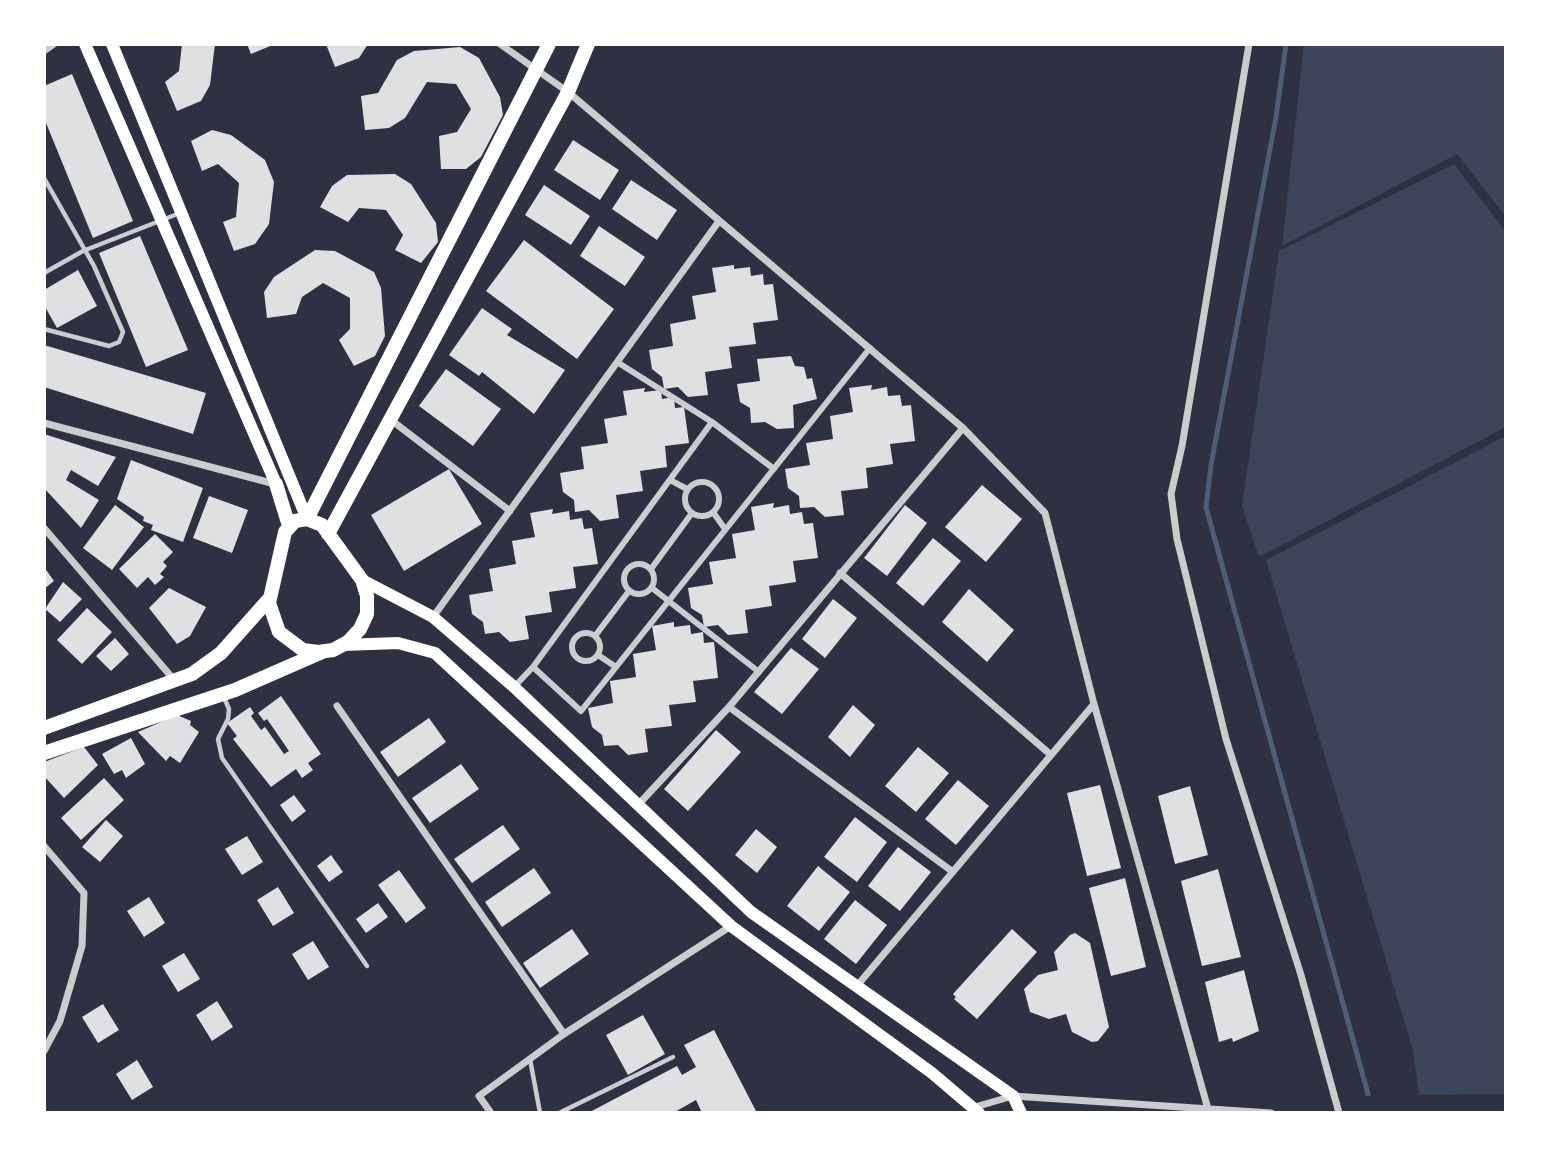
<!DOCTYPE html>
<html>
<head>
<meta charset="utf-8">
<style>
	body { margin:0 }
	#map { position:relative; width:1550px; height:1157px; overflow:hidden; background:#2d3142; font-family:Figtree,sans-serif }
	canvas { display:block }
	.frame { position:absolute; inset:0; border:46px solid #fff; pointer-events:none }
</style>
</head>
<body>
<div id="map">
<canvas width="1550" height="1157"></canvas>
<div class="frame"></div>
</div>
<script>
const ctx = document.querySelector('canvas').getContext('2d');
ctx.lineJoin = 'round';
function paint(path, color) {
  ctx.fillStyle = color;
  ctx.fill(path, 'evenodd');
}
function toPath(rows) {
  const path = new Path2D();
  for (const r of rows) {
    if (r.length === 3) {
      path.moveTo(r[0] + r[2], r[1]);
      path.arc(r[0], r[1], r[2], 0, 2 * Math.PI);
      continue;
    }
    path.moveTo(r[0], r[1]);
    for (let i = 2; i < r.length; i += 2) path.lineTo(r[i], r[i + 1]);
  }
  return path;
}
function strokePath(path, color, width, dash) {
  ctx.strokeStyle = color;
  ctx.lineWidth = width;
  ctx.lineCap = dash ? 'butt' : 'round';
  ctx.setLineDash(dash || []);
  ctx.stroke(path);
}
paint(toPath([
	[1304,44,1506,44,1506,217,1457,154,1282,246],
	[1454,164,1506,232,1506,427,1259,557,1242,506,1279,251],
	[1506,436,1506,1094,1419,1095,1413,1051,1266,560]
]), '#3c4559');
strokePath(toPath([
	[1286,44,1276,117,1211,465,1206,507,1368,1094]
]), '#4f5d75', 5);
paint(toPath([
	[182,44,215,44,210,85,201,101,177,111,165,82,179,71],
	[247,44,275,44,251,54],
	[326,44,368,44,359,58,335,67],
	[460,47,479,58,500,97,503,115,481,157,466,169,441,169,439,136,457,132,471,109,456,84,427,82,405,118,389,128,365,130,361,96,378,93,397,60,414,51],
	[72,74,133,221,93,238,44,118,44,86],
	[212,130,231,135,265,160,274,182,269,224,255,244,234,251,223,222,236,217,239,183,218,164,202,171,191,141],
	[573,140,619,170,600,200,554,170],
	[395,174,411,184,436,223,438,242,421,263,395,250,403,235,386,210,359,208,348,222,320,207,332,186,347,175],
	[631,180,677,210,657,240,612,209],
	[544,185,590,216,571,245,525,215],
	[599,226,645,257,625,286,580,256],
	[140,236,188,350,146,367,99,253],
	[524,240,614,309,577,359,486,291],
	[315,250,335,251,374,272,381,288,385,336,375,356,354,366,339,340,350,329,350,298,323,283,302,297,296,314,267,318,264,292,274,277],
	[734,265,734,269,750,267,751,276,763,274,764,285,773,284,778,320,753,323,756,344,729,347,732,368,705,372,708,395,688,397,678,387,664,389,662,377,652,369,649,350,673,346,670,324,696,319,692,296,716,292,712,268],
	[78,270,97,306,57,328,44,305,44,290],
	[482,308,512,329,507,335,565,370,534,414,482,372,479,376,449,355],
	[44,345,206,393,193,434,44,387],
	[791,356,795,366,804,367,807,379,812,378,817,399,793,405,794,428,777,429,765,422,751,423,750,408,740,402,737,384,760,381,757,359],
	[446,369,501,409,473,446,419,406],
	[872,385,871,390,887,387,888,396,900,395,902,406,911,405,915,441,890,444,893,464,866,468,868,488,841,491,844,515,825,517,814,507,800,508,799,496,788,488,785,469,810,465,806,443,833,439,830,416,853,412,849,388],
	[645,388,644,392,661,390,662,399,674,397,675,408,684,407,689,443,665,446,667,467,640,471,643,491,616,495,619,518,600,521,589,510,575,512,574,500,563,492,560,473,584,469,581,447,608,443,604,419,627,415,623,391],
	[44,434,116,457,98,486,71,470,66,480,99,500,81,528,44,488],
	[131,460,203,488,183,542,151,530,153,525,143,521,144,517,117,499],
	[449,469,482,524,404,571,371,515],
	[982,485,1022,519,986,562,945,527],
	[209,496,248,510,232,553,193,538],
	[774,503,773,508,789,505,790,514,802,512,804,524,813,523,818,558,793,561,796,582,769,586,772,606,745,610,748,633,728,635,718,625,704,627,702,615,691,608,688,588,713,584,709,562,736,558,732,534,755,530,751,507],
	[115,505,144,527,112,570,83,548],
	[905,505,927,523,887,576,864,558],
	[553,509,552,514,569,511,570,520,582,518,584,529,592,528,598,564,573,567,576,588,549,592,552,612,525,616,529,639,510,642,499,632,485,634,483,622,472,614,469,595,493,591,489,569,516,564,512,541,535,537,530,513],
	[155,534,173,552,163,562,167,566,160,574,164,577,155,585,148,577,137,588,119,569],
	[933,538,961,561,923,606,896,583],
	[44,567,54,581,44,589],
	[63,582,82,599,60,622,45,609],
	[169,588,206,607,190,636,177,644,149,608],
	[969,589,1014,630,987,662,942,622],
	[833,599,857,618,825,658,802,639],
	[87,608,112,632,82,664,57,640],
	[674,622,674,627,690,625,691,634,703,632,704,643,714,642,718,678,693,681,696,702,669,705,672,726,645,729,648,752,628,755,618,745,604,746,602,735,592,727,588,708,613,703,610,681,636,677,633,654,656,650,652,626],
	[115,638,129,654,111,671,96,656],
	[791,648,819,669,782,714,754,692],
	[281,696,321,754,308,763,313,770,302,778,296,769,271,787,233,739,237,736,227,723,250,707,254,713,251,716,261,730,265,727,284,754,289,751,267,719,264,721,258,713],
	[853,705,875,725,850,757,828,737],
	[177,715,191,721,190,725,199,732,180,763,170,756,166,761,138,732],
	[429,718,446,742,398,777,380,752],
	[716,730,741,752,688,811,664,789],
	[131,738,145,764,126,778,122,770,114,774,102,754],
	[84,747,98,765,64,798,44,776,44,762],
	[918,747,949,773,916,812,885,786],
	[461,764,479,789,430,823,412,798],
	[104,778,124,800,81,840,61,818],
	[958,780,989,806,956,845,925,819],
	[1100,785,1121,868,1087,876,1067,793],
	[1190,786,1208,855,1175,864,1158,796],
	[294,795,306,811,292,822,280,805],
	[855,817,887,842,857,882,824,857],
	[106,820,123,836,100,862,82,847],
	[503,825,520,849,472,883,454,859],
	[756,829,777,847,757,873,735,855],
	[247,836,263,862,242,875,225,849],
	[898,847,931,872,900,911,868,886],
	[331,855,343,872,329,882,317,866],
	[818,866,850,892,819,931,787,906],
	[534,868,551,893,502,927,485,902],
	[1218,869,1241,957,1202,966,1181,881],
	[399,870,426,908,406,923,378,885],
	[1125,878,1146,967,1111,976,1089,888],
	[278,887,294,913,273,926,257,900],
	[149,897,165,923,144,937,127,911],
	[855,900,887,925,856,964,824,939],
	[378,903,388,917,366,933,356,919],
	[572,929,589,954,540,988,523,963],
	[1012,929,1037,952,977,1019,954,999,956,997,953,994],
	[1075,933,1090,943,1109,1027,1098,1041,1092,1042,1072,1032,1066,1014,1049,1019,1030,1012,1024,989,1038,975,1058,970,1054,952,1070,935],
	[313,941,329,967,308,980,292,954],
	[184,953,200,979,178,992,162,966],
	[1244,970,1259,1031,1233,1042,1232,1038,1219,1042,1205,982],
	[217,1001,233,1027,212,1041,196,1015],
	[103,1004,119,1030,98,1043,82,1017],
	[643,1015,665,1054,628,1075,606,1035],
	[714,1030,757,1113,702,1113,696,1100,673,1113,588,1113,677,1066,682,1075,696,1067,684,1045],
	[137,1060,153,1087,132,1100,116,1074]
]), '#e0e0e3');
strokePath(toPath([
	[44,178,94,266,123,332,119,342,109,346,44,329],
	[44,273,83,251,180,213],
	[223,695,229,709,228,719,218,739,222,758,367,966],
	[530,1059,540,1113],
	[559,1113,673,1057]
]), '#caccd0', 4.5);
strokePath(toPath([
	[712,422,774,469],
	[670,480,687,489],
	[702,499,17],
	[713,512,725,529],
	[639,579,15],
	[651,569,692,513],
	[652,588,759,672],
	[586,647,14],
	[595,636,629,591],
	[598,655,616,667],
	[533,667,712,422,617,362],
	[514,687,533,667,581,711,870,348]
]), '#caccd0', 6);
strokePath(toPath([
	[500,44,568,92,963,428,1045,513,1094,704,1208,1109],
	[1249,44,1182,446,1171,494,1177,539,1226,739,1301,975,1339,1113],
	[44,51,54,44],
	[391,420,510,511],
	[44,423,275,484],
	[44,528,175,681],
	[840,573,1051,755],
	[433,617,719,221],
	[337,706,564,1034,731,926],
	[729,707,953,872],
	[637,806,729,707,963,428],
	[44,846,84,893,82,946,60,1021,44,1051],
	[856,987,1094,704],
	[975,1107,1013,1096,1271,1113],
	[491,1113,479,1096,564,1034]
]), '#caccd0', 7);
strokePath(toPath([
	[85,44,276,484],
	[112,44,307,519],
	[362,580,433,617,514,687,751,912,1013,1096,1021,1113],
	[343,645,398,643,435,653,731,926,932,1073,979,1113]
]), '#fff', 12);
strokePath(toPath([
	[276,484,289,526],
	[307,519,549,44],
	[307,519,322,525,362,580,367,596,367,614,360,629,348,642,333,650,318,652,303,650,279,632,269,603,285,532,295,521,307,519],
	[328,534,568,92,588,44],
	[44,728,192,674,221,653,270,598],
	[44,753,235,690,322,652]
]), '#fff', 14);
</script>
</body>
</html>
